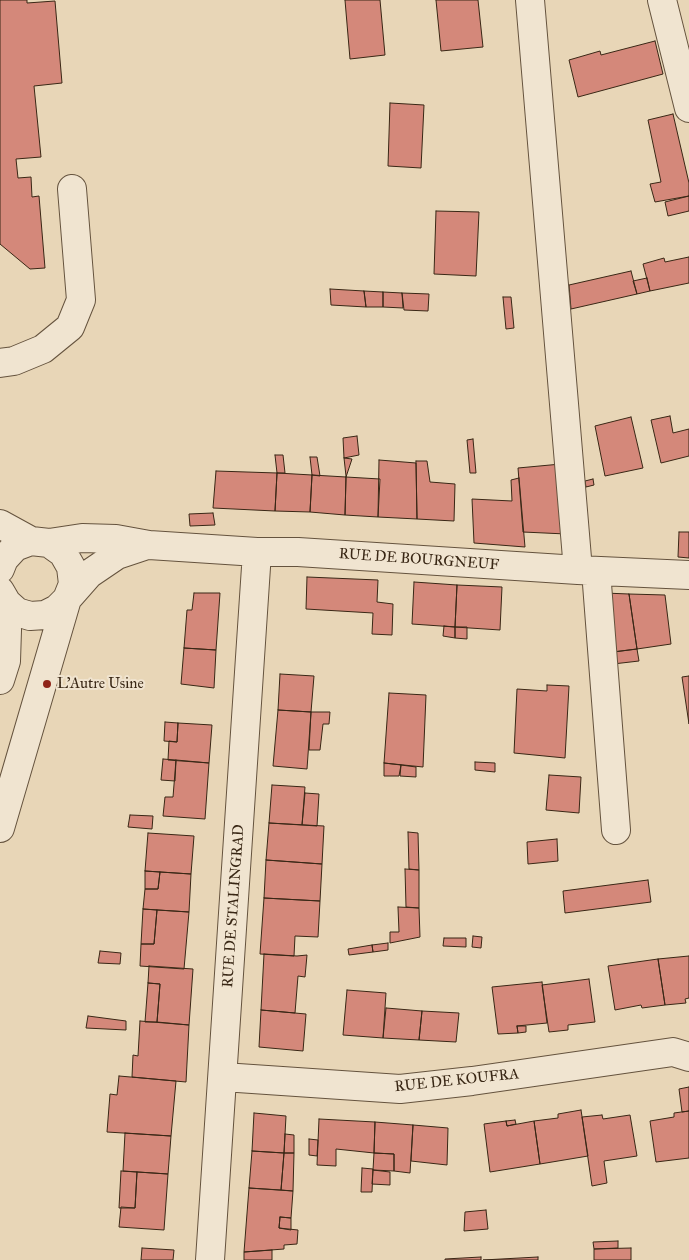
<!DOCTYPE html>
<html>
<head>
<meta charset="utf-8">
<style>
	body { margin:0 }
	canvas { display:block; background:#e8d6b7 }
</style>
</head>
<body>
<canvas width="689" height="1260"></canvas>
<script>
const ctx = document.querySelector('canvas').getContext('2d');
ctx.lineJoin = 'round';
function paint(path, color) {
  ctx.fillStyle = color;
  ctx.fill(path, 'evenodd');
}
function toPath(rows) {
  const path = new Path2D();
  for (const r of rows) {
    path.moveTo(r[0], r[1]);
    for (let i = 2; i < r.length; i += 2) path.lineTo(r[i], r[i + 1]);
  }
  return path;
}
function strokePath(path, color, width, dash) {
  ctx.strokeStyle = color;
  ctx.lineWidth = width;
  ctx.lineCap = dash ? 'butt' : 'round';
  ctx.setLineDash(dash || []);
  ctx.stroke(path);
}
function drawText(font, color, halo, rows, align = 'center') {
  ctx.font = font + ' "IM FELL Great Primer",serif';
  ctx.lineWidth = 4;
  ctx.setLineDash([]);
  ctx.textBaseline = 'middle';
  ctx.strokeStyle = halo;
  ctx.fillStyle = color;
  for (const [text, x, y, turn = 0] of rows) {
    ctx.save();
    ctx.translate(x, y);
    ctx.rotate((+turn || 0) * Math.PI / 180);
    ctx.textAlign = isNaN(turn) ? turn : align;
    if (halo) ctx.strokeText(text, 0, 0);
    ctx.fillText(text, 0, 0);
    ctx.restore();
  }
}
const building = toPath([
	[0,0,27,0,27,3,55,1,62,83,34,86,41,157,16,159,18,178,31,177,32,197,39,196,45,268,30,269,0,244,0,0],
	[345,0,380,0,385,55,350,59,345,0],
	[436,0,478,0,483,47,441,51,436,0],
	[655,41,663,74,578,97,569,60,600,51,601,55,655,41],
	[390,103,424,105,421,168,388,166,390,103],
	[673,114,689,183,689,196,655,202,650,184,661,182,648,120,673,114],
	[689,196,689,211,668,216,665,202,689,196],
	[436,211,479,212,476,276,434,274,436,211],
	[689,257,689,283,650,291,643,264,664,258,665,262,689,257],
	[631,271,637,294,571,309,569,285,631,271],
	[647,278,650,291,637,294,633,281,647,278],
	[330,289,364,291,366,307,331,305,330,289],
	[364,291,383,292,383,307,366,307,364,291],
	[383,292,402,293,403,308,383,307,383,292],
	[402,293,429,294,428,311,404,310,402,293],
	[503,297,511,297,514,328,506,329,503,297],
	[670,416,673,433,689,429,689,456,661,463,651,420,670,416],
	[631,417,643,468,605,476,595,426,631,417],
	[357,436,359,455,344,458,343,438,357,436],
	[473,439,476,473,470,473,467,440,473,439],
	[275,455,283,455,285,473,277,473,275,455],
	[310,457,317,457,320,476,312,475,310,457],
	[344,458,352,459,346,477,346,476,344,458],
	[379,460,416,463,417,519,378,517,379,460],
	[416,461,427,461,430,482,455,484,454,521,417,519,416,461],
	[561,464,566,534,523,532,518,468,561,464],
	[216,471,277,473,275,511,213,508,216,471],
	[277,473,312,475,310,512,275,511,277,473],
	[312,475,346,477,345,515,310,512,312,475],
	[346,477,380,479,378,517,345,515,346,477],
	[519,478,525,547,474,543,472,499,512,501,511,480,519,478],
	[593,479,594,485,586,487,585,481,593,479],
	[213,513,215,525,190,526,189,514,213,513],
	[679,532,689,532,689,558,678,557,679,532],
	[307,577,378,580,377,602,393,604,392,635,372,634,373,613,306,609,307,577],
	[414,582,457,585,455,627,412,624,414,582],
	[457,585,502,587,500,630,455,627,457,585],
	[194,593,220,593,216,650,184,648,187,610,192,610,194,593],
	[604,593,629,594,637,649,613,652,604,593],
	[629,594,665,595,671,644,637,649,629,594],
	[444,626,455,627,455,638,443,636,444,626],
	[455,627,467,627,467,639,455,638,455,627],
	[184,648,216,650,214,688,181,684,184,648],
	[637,649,639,661,613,664,613,652,637,649],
	[280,674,314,676,311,712,278,710,280,674],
	[689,676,689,724,682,677,689,676],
	[547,685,569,686,565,758,514,753,517,689,547,691,547,685],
	[389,693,426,695,423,767,384,763,389,693],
	[278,710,311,712,307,769,273,766,278,710],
	[311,712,330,712,329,724,323,724,320,750,309,750,311,712],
	[165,722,178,723,177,742,164,741,165,722],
	[178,723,212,725,209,763,168,760,169,741,177,742,178,723],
	[163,759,176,760,175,781,161,780,163,759],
	[176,760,209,763,205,819,163,816,165,797,173,797,176,760],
	[475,762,495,763,495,772,475,770,475,762],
	[384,763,401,765,399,776,384,776,384,763],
	[401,765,416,767,416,777,400,776,401,765],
	[549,775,581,777,579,813,546,810,549,775],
	[272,785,305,787,302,825,269,823,272,785],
	[305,793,319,794,317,826,302,825,305,793],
	[130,815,153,816,152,829,128,827,130,815],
	[269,823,324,826,322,864,266,860,269,823],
	[408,832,418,833,419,870,409,869,408,832],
	[148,833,194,836,191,874,145,871,148,833],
	[557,839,558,861,528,864,527,842,557,839],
	[266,860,322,864,320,901,264,898,266,860],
	[405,869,419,870,419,908,406,907,405,869],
	[145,871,160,872,158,889,145,889,145,871],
	[160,872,191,874,189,912,143,909,145,889,158,889,160,872],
	[648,880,651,902,565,913,563,891,648,880],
	[264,898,320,901,318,937,295,936,294,956,260,954,264,898],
	[398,907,419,908,420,937,390,943,390,932,399,932,398,907],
	[143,909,157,910,154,944,141,944,143,909],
	[157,910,189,912,184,969,140,966,141,944,154,944,157,910],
	[473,936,482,937,481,948,472,947,473,936],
	[444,938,466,938,466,947,443,946,444,938],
	[388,943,388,950,373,952,372,945,388,943],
	[372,945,373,952,349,955,348,949,372,945],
	[100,951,121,953,120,964,98,963,100,951],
	[264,954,297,956,307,955,305,977,298,976,295,1013,261,1010,264,954],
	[689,956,689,998,685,999,686,1003,665,1005,658,959,689,956],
	[658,959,665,1005,642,1008,641,1005,615,1010,608,966,658,959],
	[149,966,193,969,189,1025,157,1022,160,984,148,983,149,966],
	[589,979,595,1022,568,1025,568,1030,549,1032,542,985,589,979],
	[542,982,547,1023,517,1026,518,1033,498,1034,492,987,542,982],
	[148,983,160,984,157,1022,145,1022,148,983],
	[347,990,386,993,383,1038,343,1035,347,990],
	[386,1008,422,1011,419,1040,383,1038,386,1008],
	[261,1010,306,1014,303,1051,259,1047,261,1010],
	[422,1011,459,1013,456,1042,419,1040,422,1011],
	[88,1016,126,1021,126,1030,86,1028,88,1016],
	[140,1021,189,1025,186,1082,132,1077,133,1055,138,1056,140,1021],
	[517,1026,526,1026,526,1032,518,1033,517,1026],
	[119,1076,176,1081,171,1136,107,1132,110,1094,117,1095,119,1076],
	[689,1087,689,1111,682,1112,679,1089,689,1087],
	[581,1110,588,1156,540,1164,534,1121,558,1118,558,1114,581,1110],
	[689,1111,689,1158,656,1162,650,1121,674,1117,674,1113,689,1111],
	[254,1113,286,1116,284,1153,252,1151,254,1113],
	[602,1115,603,1119,630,1115,637,1156,604,1161,607,1183,592,1186,582,1117,602,1115],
	[319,1119,375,1122,374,1153,336,1149,336,1166,317,1165,319,1119],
	[515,1120,516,1124,507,1126,506,1121,515,1120],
	[506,1121,507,1126,534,1121,540,1164,490,1172,484,1124,506,1121],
	[375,1122,413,1125,410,1173,394,1171,394,1154,374,1153,375,1122],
	[413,1125,448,1128,447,1165,411,1161,413,1125],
	[125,1133,171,1136,168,1174,123,1171,125,1133],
	[285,1134,294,1135,294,1153,284,1153,285,1134],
	[309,1139,318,1140,317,1156,309,1155,309,1139],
	[252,1151,284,1153,281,1190,249,1188,252,1151],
	[284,1153,294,1153,293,1191,281,1190,284,1153],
	[374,1153,394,1154,394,1171,373,1170,374,1153],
	[362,1168,373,1169,372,1192,361,1192,362,1168],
	[373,1170,390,1172,390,1185,372,1184,373,1170],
	[121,1171,137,1172,135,1208,119,1208,121,1171],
	[137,1172,168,1174,164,1230,119,1227,121,1207,135,1208,137,1172],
	[249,1188,293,1191,291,1218,280,1217,279,1228,298,1230,297,1244,284,1245,284,1249,244,1252,249,1188],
	[486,1210,488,1229,464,1231,465,1212,486,1210],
	[280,1217,291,1218,291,1230,279,1228,280,1217],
	[618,1241,618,1248,594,1249,593,1242,618,1241],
	[142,1248,174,1250,173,1260,141,1260,142,1248],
	[631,1248,631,1260,594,1260,594,1249,631,1248],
	[272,1250,272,1260,244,1260,244,1252,272,1250],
	[481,1257,481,1260,445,1260,445,1259,481,1257],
	[538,1257,538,1260,483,1260,538,1257]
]);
paint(building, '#d4887a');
strokePath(building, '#392715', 1);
const minor = toPath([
	[530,0,578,570],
	[662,0,689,108],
	[0,363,14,361,43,349,70,327,81,300,72,189],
	[0,524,31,541],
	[49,543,82,538,116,539,149,545,257,552,298,552,578,570,689,575],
	[0,569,4,559,15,547,31,541,49,543,63,553,71,567,73,584,67,599,57,609,45,615,30,616,17,612,7,603,0,591],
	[596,571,616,830],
	[0,680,6,661,7,630,6,610,0,592],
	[0,828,67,599,89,574,117,555,147,545],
	[223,1077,400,1089,472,1081,673,1052,689,1057],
	[210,1260,257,552]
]);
strokePath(minor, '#65533e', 30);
strokePath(minor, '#f0e4d0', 28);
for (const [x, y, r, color] of [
	[47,684,5,"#8f2418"]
]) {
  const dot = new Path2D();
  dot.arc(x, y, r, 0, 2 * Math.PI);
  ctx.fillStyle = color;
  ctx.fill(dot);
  strokePath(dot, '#f0e4d0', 2);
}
drawText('15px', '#392715', '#f0e4d0', [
	["RUE DE BOURGNEUF",419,560,4],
	["RUE DE STALINGRAD",234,906,-86],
	["RUE DE KOUFRA",457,1081,-6]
]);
drawText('15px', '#392715', '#f0e4d0', [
	["L'Autre Usine",57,684]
], 'left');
</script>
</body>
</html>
